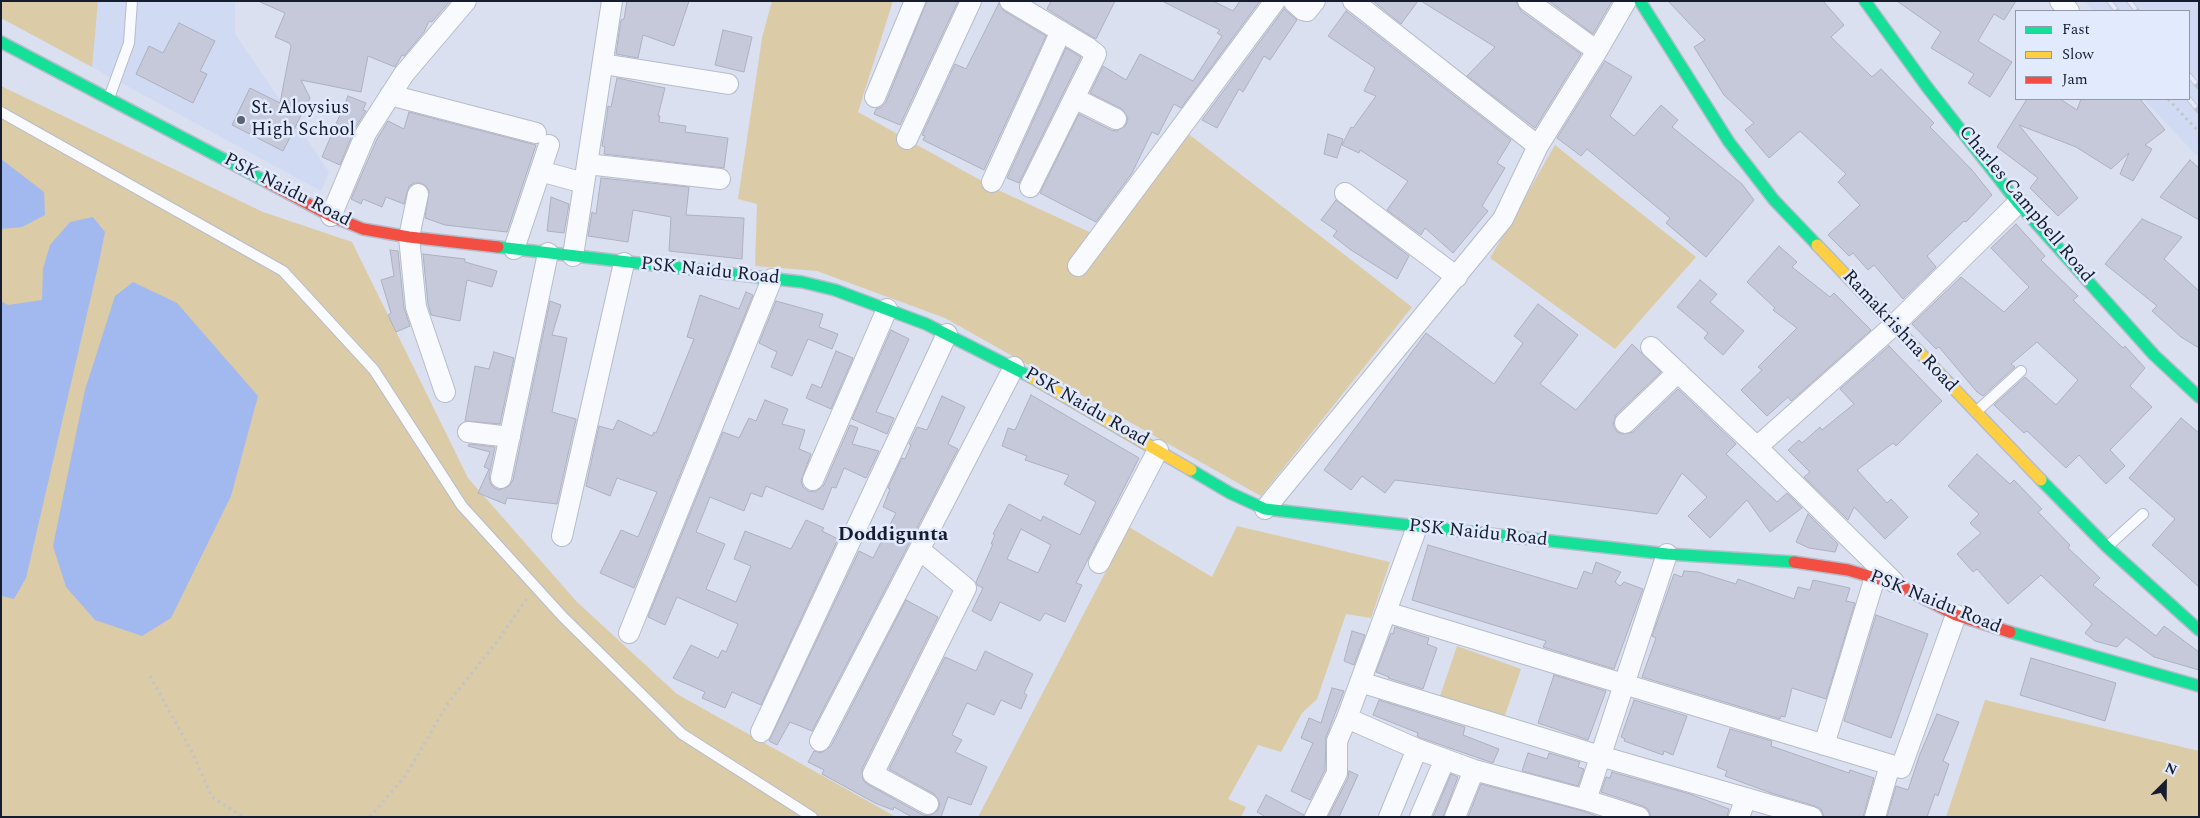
<!DOCTYPE html>
<html>
<head>
<meta charset="utf-8">
<style>
	body { margin:0 }
	#map { position:relative; width:2200px; height:818px; overflow:hidden; background:#dae0f0; font-family:Spectral,serif }
	canvas { display:block }
	.frame { position:absolute; inset:0; border:2px solid #161d2e; pointer-events:none }
	.legend { position:absolute; left:2015px; top:10px; width:175px; height:90px; box-sizing:border-box; background:#e2eafd; border:1px solid #9098aa; margin:0; padding:6px 9px; list-style:none; font-size:15px; color:#161d2e }
	.legend li { display:flex; align-items:center; gap:10px; height:25px }
	.legend b { width:25px; border:1px solid #9098aa }
	.north { position:absolute; left:2140px; top:758px; width:50px; height:50px; -webkit-text-stroke:4px #e2eafd; paint-order:stroke; rotate:23deg; font-size:14px; font-weight:700; line-height:20px; text-align:center; color:#161d2e }
	.north::after { content:''; display:block; margin:auto; width:18px; height:22px; background:#161d2e; clip-path:polygon(50% 0,100% 100%,50% 72%,0 100%) }
</style>
</head>
<body>
<div id="map">
<canvas width="2200" height="818"></canvas>
<div class="frame"></div>
<ul class="legend">
<li><b style="height:6px;background:#16e098"></b>Fast</li>
<li><b style="height:6px;background:#ffcf43"></b>Slow</li>
<li><b style="height:6px;background:#f24e42"></b>Jam</li>
</ul>
<div class="north">N</div>
</div>
<script>
const ctx = document.querySelector('canvas').getContext('2d');
ctx.lineJoin = 'round';
function paint(path, color) {
  ctx.fillStyle = color;
  ctx.fill(path, 'evenodd');
}
function toPath(rows) {
  const path = new Path2D();
  for (const r of rows) {
    path.moveTo(r[0], r[1]);
    for (let i = 2; i < r.length; i += 2) path.lineTo(r[i], r[i + 1]);
  }
  return path;
}
function strokePath(path, color, width, dash) {
  ctx.strokeStyle = color;
  ctx.lineWidth = width;
  ctx.lineCap = dash ? 'butt' : 'round';
  ctx.setLineDash(dash || []);
  ctx.stroke(path);
}
function drawText(font, color, halo, rows, align = 'center') {
  ctx.font = font + ' Spectral,serif';
  ctx.lineWidth = 5;
  ctx.setLineDash([]);
  ctx.textBaseline = 'middle';
  ctx.strokeStyle = halo;
  ctx.fillStyle = color;
  for (const [text, x, y, turn = 0] of rows) {
    ctx.save();
    ctx.translate(x, y);
    ctx.rotate((+turn || 0) * Math.PI / 180);
    ctx.textAlign = isNaN(turn) ? turn : align;
    if (halo) ctx.strokeText(text, 0, 0);
    ctx.fillText(text, 0, 0);
    ctx.restore();
  }
}
paint(toPath([
	[1,1,235,1,235,34,329,172,321,191,1,18],
	[2085,1,2199,1,2199,158,2143,99,2189,99,2189,11,2093,11]
]), '#d0daf3');
paint(toPath([
	[1,1,98,1,92,67,1,18],
	[772,1,893,1,858,112,998,190,1109,241,1186,132,1412,307,1261,496,945,318,817,271,755,266,757,204,738,199,762,38],
	[1,86,263,212,352,242,468,478,577,602,677,694,896,817,1,817],
	[1555,145,1696,257,1615,349,1490,258],
	[1237,526,1390,562,1371,618,1346,614,1317,699,1302,713,1281,752,1258,745,1228,799,1246,807,1241,817,978,817,1129,527,1212,577],
	[1457,646,1521,669,1504,718,1440,696],
	[1985,700,2199,751,2199,817,1946,817]
]), '#dbcba7');
paint(toPath([
	[1,159,44,192,45,215,22,227,1,229],
	[93,217,105,232,99,262,26,578,14,599,1,596,1,301,8,305,42,300,43,269,50,245,70,222],
	[133,282,177,303,258,396,231,496,171,618,142,636,95,620,66,587,53,546,85,390,115,296]
]), '#a2b9ef');
const building = toPath([
	[258,1,450,1,432,22,429,21,424,32,404,56,402,55,395,67,368,56,361,92,301,80,310,98,283,151,232,125,250,88,280,103,291,46,289,43,275,37,285,13,258,1],
	[627,1,689,1,674,46,643,35,638,58,616,54,621,20,624,19,627,1],
	[927,1,958,1,900,125,874,114,876,109,882,107,886,102,927,1],
	[1051,1,1115,1,1096,39,1047,9,1051,1],
	[1162,1,1213,1,1233,11,1240,1,1260,1,1181,108,1174,104,1158,135,1152,132,1132,173,1096,222,1040,193,1079,114,1111,130,1117,131,1126,125,1128,118,1122,109,1090,93,1103,66,1126,80,1140,54,1193,81,1222,36,1217,33,1220,30,1162,1],
	[1373,1,1418,1,1401,24,1373,1],
	[1421,1,1516,1,1521,11,1581,54,1535,128,1467,76,1495,47,1421,1],
	[1549,1,1612,1,1593,34,1549,1],
	[1668,1,1823,1,1844,25,1831,37,1872,77,1881,69,1934,123,1930,127,1972,170,1992,195,1966,222,1964,221,1927,256,1936,267,1903,299,1874,265,1868,270,1853,253,1849,256,1828,235,1860,205,1838,182,1846,174,1800,131,1769,158,1745,130,1754,123,1724,95,1694,47,1705,40,1668,1],
	[1897,1,2016,1,2004,20,1994,14,1978,41,2012,62,1990,97,1968,83,1974,74,1931,48,1941,32,1897,1],
	[999,3,1004,11,1046,36,984,170,923,140,925,136,922,135,955,64,966,69,999,3],
	[1284,9,1297,20,1270,60,1264,56,1243,92,1239,89,1217,128,1202,120,1284,9],
	[1346,11,1511,140,1497,163,1505,168,1482,206,1488,211,1453,253,1425,228,1421,235,1387,210,1408,181,1360,150,1359,153,1342,145,1351,127,1353,128,1376,96,1364,91,1375,68,1328,36,1346,11],
	[179,23,215,41,200,71,207,74,193,103,136,74,149,46,163,53,179,23],
	[723,30,752,37,744,72,715,65,723,30],
	[1066,48,1081,57,1019,183,1007,178,1066,48],
	[1605,61,1632,77,1610,116,1634,136,1661,105,1678,120,1672,127,1742,184,1754,200,1706,257,1666,223,1670,218,1587,149,1581,156,1557,138,1605,61],
	[617,78,665,88,658,116,660,116,659,122,686,126,685,132,728,138,724,168,604,154,605,147,602,146,607,115,608,106,611,107,617,78],
	[348,96,366,103,363,110,366,111,355,128,340,165,322,157,348,96],
	[2027,99,2060,99,2077,110,2081,99,2140,99,2165,130,2145,145,2152,149,2133,181,2120,174,2129,153,2111,169,2076,147,2019,125,2078,198,2058,216,2030,188,2038,178,1997,147,2027,99],
	[409,112,536,145,507,232,445,225,425,218,429,191,426,186,421,183,414,183,409,186,404,204,386,197,382,207,363,199,361,204,351,199,377,139,388,121,404,129,409,112],
	[1328,134,1343,139,1337,158,1324,154,1328,134],
	[2190,160,2199,168,2199,220,2160,197,2190,160],
	[601,178,689,187,686,215,744,218,742,259,669,251,671,217,633,210,628,242,588,236,592,212,596,214,601,178],
	[551,197,569,204,564,233,547,231,551,197],
	[1336,200,1409,256,1397,279,1351,250,1333,236,1337,231,1321,220,1336,200],
	[2142,219,2182,237,2164,259,2199,291,2199,348,2181,337,2152,311,2157,306,2105,264,2142,219],
	[2016,224,2045,256,2041,260,2078,296,2073,300,2123,348,2125,346,2145,368,2130,386,2152,407,2110,450,2125,466,2106,484,2079,455,2066,468,2027,431,2024,433,1994,405,2025,377,2056,405,2078,380,2037,342,2011,364,2015,367,1983,396,1977,392,1939,347,1936,349,1912,324,1961,277,2004,312,2029,287,1991,248,2016,224],
	[1779,246,1797,262,1792,267,1830,297,1834,293,1871,330,1791,401,1788,397,1767,416,1741,390,1762,370,1758,367,1797,328,1773,310,1775,308,1747,282,1779,246],
	[390,250,398,251,404,308,410,326,396,332,388,315,391,313,381,280,394,276,390,250],
	[423,254,465,259,465,262,497,271,492,287,467,280,460,321,431,315,428,304,423,254],
	[1700,280,1717,294,1710,302,1744,331,1723,355,1704,338,1708,333,1677,307,1700,280],
	[746,292,753,295,634,588,600,573,621,530,638,537,657,492,617,478,610,496,586,486,599,426,613,430,618,420,652,436,654,432,656,433,694,339,687,337,700,295,739,309,746,292],
	[550,301,561,305,552,335,567,338,552,412,576,419,557,504,507,498,505,504,478,493,489,469,484,467,490,452,468,446,469,444,495,447,489,476,490,482,493,487,499,490,509,486,513,480,550,301],
	[776,301,823,314,819,327,838,334,832,349,808,339,792,376,771,367,777,352,759,343,776,301],
	[1538,304,1578,335,1540,384,1576,410,1632,344,1661,372,1616,415,1613,425,1617,432,1622,434,1633,432,1678,389,1736,444,1726,454,1777,502,1787,493,1802,508,1770,532,1747,500,1710,538,1688,516,1707,497,1682,473,1657,514,1395,480,1385,493,1362,476,1351,490,1324,470,1426,333,1494,384,1523,343,1514,336,1538,304],
	[891,330,909,339,876,412,894,418,887,434,852,419,891,330],
	[1889,346,1942,401,1896,446,1893,443,1857,470,1887,503,1891,499,1908,517,1885,539,1854,507,1848,520,1804,477,1810,472,1788,450,1799,440,1802,443,1820,427,1822,430,1854,404,1840,389,1889,346],
	[836,351,853,358,831,409,806,398,812,384,821,388,836,351],
	[494,352,514,358,500,424,465,421,475,366,489,369,494,352],
	[1031,395,1139,458,1076,583,1082,585,1065,622,1045,613,1040,621,1000,602,991,621,972,611,983,588,977,585,976,582,993,544,991,544,995,535,993,534,1009,504,1041,521,1043,516,1080,535,1096,502,1064,484,1069,475,1025,460,1027,456,1002,446,1008,428,1015,430,1031,395],
	[1021,529,1051,545,1038,573,1007,559,1021,529],
	[942,396,965,407,948,444,958,449,812,731,790,722,777,745,769,741,859,551,873,558,896,513,883,507,890,489,888,488,902,458,905,459,911,445,909,444,917,427,927,430,942,396],
	[765,400,788,409,782,424,805,430,799,449,811,454,801,481,803,487,808,491,815,492,824,485,850,425,858,428,852,444,879,451,866,478,844,468,836,488,832,487,823,510,766,486,762,497,751,493,744,511,710,497,696,532,725,544,706,589,736,602,751,566,734,559,745,531,791,549,806,520,824,528,822,531,838,539,761,705,732,692,725,708,702,698,705,692,673,678,691,645,718,658,722,650,726,652,738,624,677,597,665,625,648,617,723,432,739,438,749,418,756,421,765,400],
	[2181,418,2199,433,2199,587,2152,545,2175,519,2129,478,2181,418],
	[1977,454,2010,484,2014,480,2042,509,2038,512,2070,545,2068,548,2100,578,2093,585,2156,636,2164,626,2199,652,2199,670,2154,657,2126,637,2117,647,2095,641,2085,633,2092,624,2041,575,2008,604,1977,569,1973,572,1957,554,1981,533,1970,523,1979,514,1948,486,1977,454],
	[1808,514,1838,544,1835,552,1809,548,1796,542,1808,514],
	[1428,545,1577,589,1584,571,1592,574,1596,562,1621,572,1615,582,1620,586,1624,582,1643,589,1614,669,1543,647,1546,641,1412,600,1428,545],
	[1684,571,1698,572,1736,584,1738,579,1794,599,1798,587,1810,590,1813,580,1850,588,1846,601,1855,603,1826,699,1792,688,1785,717,1781,716,1780,719,1642,677,1656,638,1652,636,1674,574,1682,577,1684,571],
	[906,600,938,617,862,769,863,780,867,784,923,815,929,816,938,810,940,803,934,794,889,769,945,657,976,671,985,651,1033,674,1024,693,1027,695,1021,709,1001,700,994,715,967,703,952,735,962,740,955,752,987,767,971,805,948,797,941,817,912,817,894,807,893,810,875,803,822,774,824,770,808,762,814,751,821,753,831,746,906,600],
	[1876,615,1928,634,1891,738,1844,721,1876,615],
	[1395,627,1429,638,1427,644,1437,648,1423,689,1388,678,1389,677,1376,672,1391,633,1393,634,1395,627],
	[1352,631,1365,635,1354,665,1344,661,1352,631],
	[2031,658,2116,683,2105,721,2020,695,2031,658],
	[1554,675,1606,691,1588,740,1538,723,1554,675],
	[1332,688,1344,691,1326,737,1325,770,1310,800,1291,791,1313,743,1301,738,1309,718,1321,723,1332,688],
	[1379,700,1465,727,1463,735,1499,749,1493,763,1421,738,1417,736,1418,733,1373,715,1379,700],
	[1634,700,1687,716,1673,755,1664,751,1663,755,1624,741,1625,739,1621,737,1634,700],
	[1937,714,1959,722,1943,761,1949,764,1938,796,1935,794,1927,817,1887,817,1896,786,1908,790,1920,754,1937,714],
	[1730,729,1772,741,1771,746,1849,773,1850,770,1874,778,1863,817,1824,817,1821,809,1815,806,1771,793,1725,776,1727,771,1717,767,1730,729],
	[1528,753,1547,759,1549,753,1580,762,1578,767,1584,769,1578,786,1522,771,1528,753],
	[1349,771,1358,775,1339,817,1328,817,1348,778,1349,771],
	[1612,772,1690,794,1729,809,1727,817,1651,817,1648,809,1643,806,1601,792,1606,777,1610,778,1612,772],
	[1451,774,1458,777,1443,817,1433,817,1451,774],
	[1481,784,1583,811,1599,817,1468,817,1481,784],
	[1266,795,1304,815,1303,817,1266,817,1257,812,1266,795]
]);
paint(building, '#c6c9d9');
strokePath(building, '#aeb0c0', 1);
const lane = toPath([
	[109,98,129,43,132,1],
	[1,112,283,271,374,370,462,506,563,617,682,734,812,817],
	[1976,412,2021,371],
	[2108,546,2143,514]
]);
const street = toPath([
	[1010,1,1087,47,1096,54,1030,187],
	[1293,1,1303,10,1307,11,1315,1],
	[1353,1,1538,146],
	[1528,1,1597,51],
	[2060,1,2069,11],
	[603,64,728,84],
	[390,95,536,133],
	[875,97,915,1],
	[1074,98,1116,119],
	[907,139,971,1],
	[587,164,720,179],
	[540,171,584,183],
	[992,182,1061,31],
	[1345,193,1457,277],
	[418,194,409,237,416,307,445,392],
	[331,216,366,133,404,74,466,1],
	[514,249,549,145],
	[573,256,612,1],
	[1078,266,1275,1],
	[1651,347,1757,447,1893,326,2018,203],
	[1625,423,1678,372],
	[468,432,510,437],
	[1757,447,1894,582],
	[501,478,548,253],
	[813,480,887,309],
	[1265,509,1503,219,1538,146,1597,51,1626,1],
	[1417,527,1347,718,1417,749,1474,770,1586,800,1639,817],
	[562,536,624,263],
	[920,550,966,588,873,774,928,804],
	[1099,563,1158,450],
	[1386,612,1901,768,1956,615],
	[629,633,772,279],
	[1360,682,1600,756,1812,817],
	[761,732,947,334],
	[820,741,1014,367],
	[1824,745,1875,577],
	[1586,800,1667,554],
	[1315,817,1337,773,1337,741,1347,718],
	[1389,817,1417,749],
	[1420,817,1445,759],
	[1455,817,1474,770],
	[1739,817,1746,798],
	[1875,817,1890,765]
]);
const fast = toPath([
	[1640,1,1729,142,1774,200,1817,245],
	[1865,1,1927,87,2018,203,2154,355,2199,397],
	[1,42,267,182],
	[498,247,802,282,835,290,926,324,1031,377],
	[1191,470,1230,493,1265,509,1667,554,1794,562],
	[2041,480,2107,547,2199,630],
	[2010,632,2199,686]
]);
const slow = toPath([
	[1817,245,2041,480],
	[1031,377,1191,470]
]);
const jam = toPath([
	[267,182,331,216,363,229,409,237,498,247],
	[1794,562,1848,570,1896,584,1956,615,2010,632]
]);
strokePath(lane, '#b5bccb', 12);
strokePath(street, '#b5bccb', 22);
strokePath(fast, '#b5bccb', 14);
strokePath(slow, '#b5bccb', 14);
strokePath(jam, '#b5bccb', 14);
strokePath(toPath([
	[2168,99,2199,132],
	[150,676,193,754,212,797,243,817],
	[370,817,406,775,448,703,499,639,528,597]
]), '#c1c4ca', 3, [2.5, 4]);
strokePath(lane, '#f9fafd', 10);
strokePath(street, '#f9fafd', 20);
strokePath(fast, '#16e098', 11);
strokePath(slow, '#ffcf43', 11);
strokePath(jam, '#f24e42', 11);
const rail = toPath([
	[2109,1,2117,11],
	[2129,1,2137,11],
	[2189,75,2199,87],
	[2189,99,2199,111]
]);
strokePath(rail, '#c1c3c8', 5.5);
strokePath(rail, '#e2eafd', 4, [11]);
for (const [x, y, r, color] of [
	[241,120,5,"#5b6172"]
]) {
  const dot = new Path2D();
  dot.arc(x, y, r, 0, 2 * Math.PI);
  ctx.fillStyle = color;
  ctx.fill(dot);
  strokePath(dot, '#e2eafd', 2);
}
drawText('19px', '#161d2e', '#e2eafd', [
	["St. Aloysius",251,109],
	["High School",251,131]
], 'left');
drawText('19px', '#161d2e', '#e2eafd', [
	["PSK Naidu Road",287,191,27],
	["Charles Campbell Road",2025,205,50],
	["PSK Naidu Road",710,272,6],
	["Ramakrishna Road",1899,332,47],
	["PSK Naidu Road",1086,408,30],
	["PSK Naidu Road",1478,534,6],
	["PSK Naidu Road",1935,603,22]
]);
drawText('bold 20px', '#161d2e', '#e2eafd', [
	["Doddigunta",893,536]
]);
</script>
</body>
</html>
